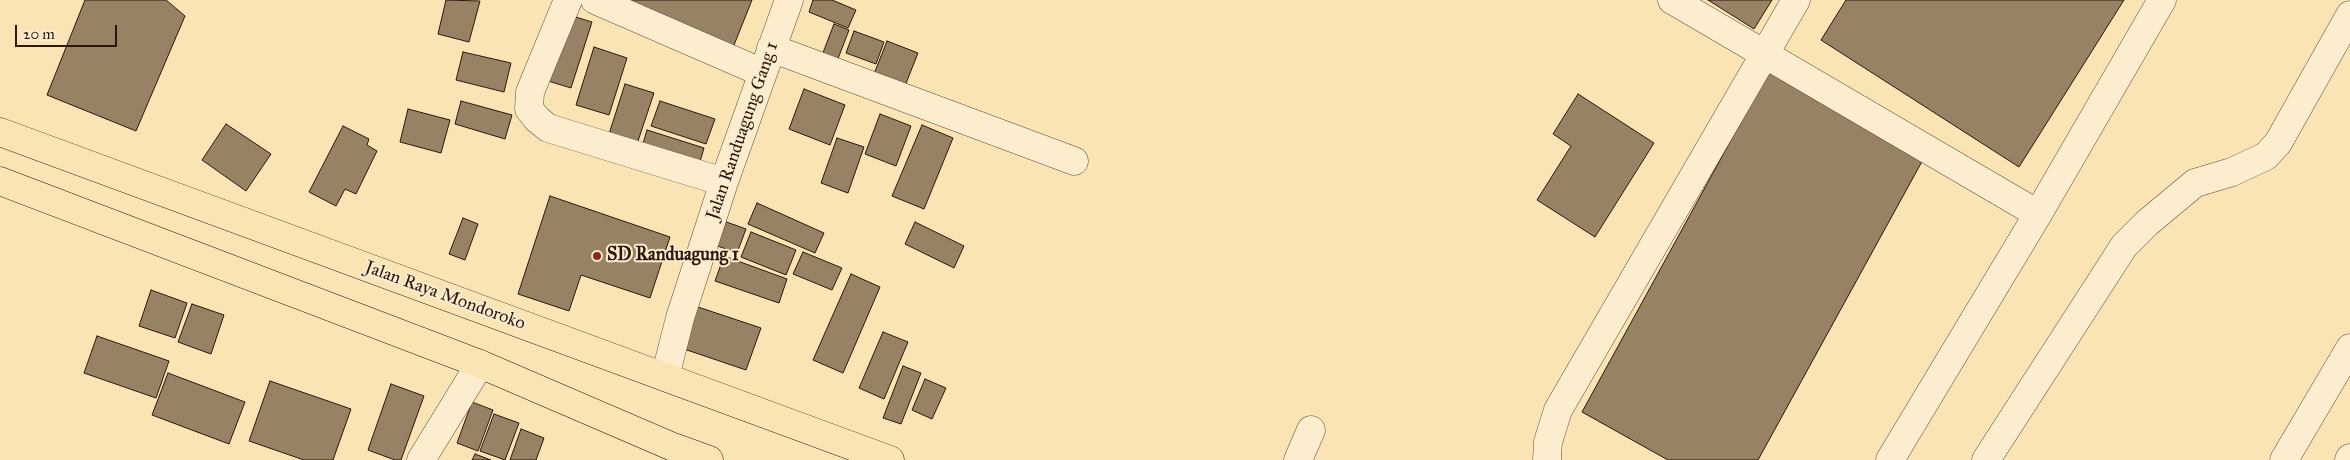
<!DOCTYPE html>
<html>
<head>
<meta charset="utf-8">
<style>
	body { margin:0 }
	#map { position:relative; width:2350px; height:460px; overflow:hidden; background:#fbe4b4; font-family:"IM FELL Great Primer",serif }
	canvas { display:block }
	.scale { position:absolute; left:15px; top:25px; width:102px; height:22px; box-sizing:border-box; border:2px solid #2b170d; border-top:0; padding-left:6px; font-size:15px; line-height:18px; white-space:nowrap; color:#2b170d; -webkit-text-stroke:4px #fcedce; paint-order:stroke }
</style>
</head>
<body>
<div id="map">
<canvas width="2350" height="460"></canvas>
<div class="scale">20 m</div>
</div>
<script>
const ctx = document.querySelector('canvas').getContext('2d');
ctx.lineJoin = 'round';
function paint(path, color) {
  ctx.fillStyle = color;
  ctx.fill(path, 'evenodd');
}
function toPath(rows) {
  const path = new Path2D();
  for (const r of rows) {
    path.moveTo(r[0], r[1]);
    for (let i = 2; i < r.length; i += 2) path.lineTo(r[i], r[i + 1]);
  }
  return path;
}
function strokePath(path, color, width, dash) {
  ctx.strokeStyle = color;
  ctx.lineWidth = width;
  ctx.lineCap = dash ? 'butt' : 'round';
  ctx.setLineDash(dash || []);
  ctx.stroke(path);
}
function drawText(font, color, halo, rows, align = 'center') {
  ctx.font = font + ' "IM FELL Great Primer",serif';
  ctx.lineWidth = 4;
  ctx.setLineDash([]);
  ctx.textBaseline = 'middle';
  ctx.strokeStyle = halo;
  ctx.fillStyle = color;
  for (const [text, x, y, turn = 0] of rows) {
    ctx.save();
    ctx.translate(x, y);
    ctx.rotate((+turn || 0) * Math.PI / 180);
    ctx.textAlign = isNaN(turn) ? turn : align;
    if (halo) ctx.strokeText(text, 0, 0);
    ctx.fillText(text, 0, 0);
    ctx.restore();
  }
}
const building = toPath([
	[85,0,166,0,185,16,136,131,47,95,85,0],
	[446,0,480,1,469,42,438,34,446,0],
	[617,0,752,0,732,50,617,0],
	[813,0,832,0,856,10,848,28,809,12,813,0],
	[1708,0,1772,0,1754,29,1708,0],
	[1846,0,2124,0,2019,167,1821,40,1846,0],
	[566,14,592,22,571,88,545,80,566,14],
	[834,24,849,30,836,64,821,58,834,24],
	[854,31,884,42,876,64,846,53,854,31],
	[887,41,918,53,903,91,872,79,887,41],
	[594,47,627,58,609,115,576,105,594,47],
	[463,52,511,63,504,92,456,80,463,52],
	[1770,69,1925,156,1758,460,1668,460,1582,412,1770,69],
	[625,84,654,93,637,144,609,134,625,84],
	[804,89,845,105,830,145,789,129,804,89],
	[1578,94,1654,143,1595,237,1537,200,1571,146,1553,134,1578,94],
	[461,101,512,115,505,139,455,124,461,101],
	[660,101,715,119,706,144,651,126,660,101],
	[408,109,450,120,441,153,400,142,408,109],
	[880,114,911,126,896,166,865,154,880,114],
	[226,124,271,154,246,191,202,160,226,124],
	[922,125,953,138,924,209,892,196,922,125],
	[343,126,369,139,367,145,377,151,356,194,345,189,336,206,309,192,343,126],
	[647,130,704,148,697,172,640,154,647,130],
	[837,138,864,147,848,193,821,183,837,138],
	[550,196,670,237,650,298,581,275,569,311,518,294,550,196],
	[757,203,824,233,815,253,748,224,757,203],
	[463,218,478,224,465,260,449,254,463,218],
	[721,220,746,229,737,253,712,244,721,220],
	[915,222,964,246,954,268,905,244,915,222],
	[751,232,796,250,786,275,741,257,751,232],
	[803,252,842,268,832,290,793,274,803,252],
	[724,256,787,279,779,303,715,281,724,256],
	[851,274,880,287,843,373,813,360,851,274],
	[151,290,187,303,175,338,139,326,151,290],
	[192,304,224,315,211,354,178,342,192,304],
	[698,307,761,328,746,370,684,349,698,307],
	[883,332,908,342,884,399,859,388,883,332],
	[97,336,169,361,156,398,84,373,97,336],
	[903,366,921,373,901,424,883,418,903,366],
	[168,373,245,402,229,444,152,415,168,373],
	[925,379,946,388,932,419,912,410,925,379],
	[270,381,351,409,333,460,304,460,249,441,270,381],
	[391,384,424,396,401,460,395,460,368,450,391,384],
	[472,402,493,410,478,451,457,443,472,402],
	[494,414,519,423,505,460,480,451,494,414],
	[521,429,544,438,536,460,510,460,521,429],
	[475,454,491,460,472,460,475,454]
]);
paint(building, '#978264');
strokePath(building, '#2b170d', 1);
const minor = toPath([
	[568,0,530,92,529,109,537,119,548,128,724,182],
	[595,0,763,73],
	[1672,0,2038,214],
	[771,48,1074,161],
	[665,377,680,318,724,182,789,0],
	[421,460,480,364],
	[1298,460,1311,430],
	[1547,460,1548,442,1558,410,1796,0],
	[1890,460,2038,214,2162,0],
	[1986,460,2124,246,2147,223,2195,183,2232,172,2266,156,2278,143,2350,15],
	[2284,460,2350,348],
	[2349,460,2350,458]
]);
const highway = toPath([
	[0,132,890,460],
	[0,181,480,364,673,447,709,460]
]);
strokePath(minor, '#5f4a37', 29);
strokePath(highway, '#2b170d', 29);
strokePath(minor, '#fcedce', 28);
strokePath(highway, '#fbe4b4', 28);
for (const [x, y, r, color] of [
	[597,256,5,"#8f2418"]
]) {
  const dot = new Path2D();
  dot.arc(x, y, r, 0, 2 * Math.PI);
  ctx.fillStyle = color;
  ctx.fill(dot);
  strokePath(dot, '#fcedce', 2);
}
drawText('18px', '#2b170d', '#fcedce', [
	["Jalan Randuagung Gang 1",743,131,-71],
	["Jalan Raya Mondoroko",445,296,20]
]);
drawText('bold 18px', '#2b170d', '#fcedce', [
	["SD Randuagung 1",607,256]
], 'left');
</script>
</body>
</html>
